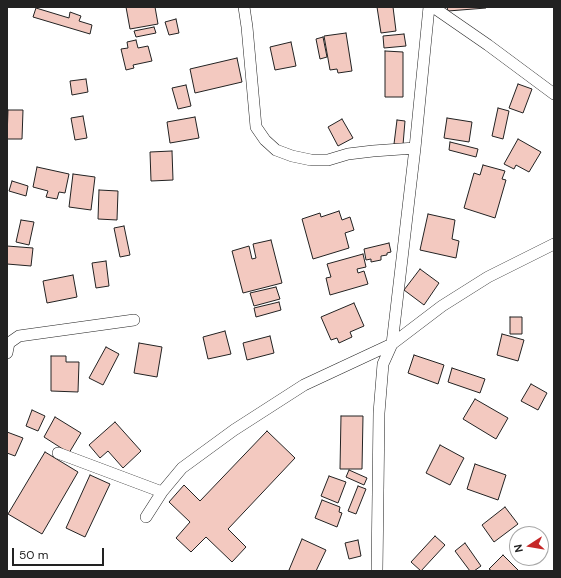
<!DOCTYPE html>
<html>
<head>
<meta charset="utf-8">
<style>
	body { margin:0 }
	#map { position:relative; width:561px; height:578px; overflow:hidden; background:#fff; font-family:"DM Sans",sans-serif }
	canvas { display:block }
	.frame { position:absolute; inset:0; border:8px solid #222; pointer-events:none }
	.north { position:absolute; left:509px; top:526px; width:40px; height:40px; box-sizing:border-box; background:#fff; border:1px solid #a7a7a7; border-radius:50%; rotate:258deg; font-size:11px; font-weight:700; line-height:16px; text-align:center; color:#222 }
	.north::after { content:''; display:block; margin:auto; width:14px; height:18px; background:#c62828; clip-path:polygon(50% 0,100% 100%,50% 72%,0 100%) }
	.scale { position:absolute; left:12px; top:548px; width:92px; height:18px; box-sizing:border-box; border:2px solid #222; border-top:0; padding-left:5px; font-size:12px; line-height:14px; white-space:nowrap; color:#222; -webkit-text-stroke:3px #fff; paint-order:stroke }
</style>
</head>
<body>
<div id="map">
<canvas width="561" height="578"></canvas>
<div class="frame"></div>
<div class="north">N</div>
<div class="scale">50 m</div>
</div>
<script>
const ctx = document.querySelector('canvas').getContext('2d');
ctx.lineJoin = 'round';
function paint(path, color) {
  ctx.fillStyle = color;
  ctx.fill(path, 'evenodd');
}
function toPath(rows) {
  const path = new Path2D();
  for (const r of rows) {
    path.moveTo(r[0], r[1]);
    for (let i = 2; i < r.length; i += 2) path.lineTo(r[i], r[i + 1]);
  }
  return path;
}
function strokePath(path, color, width, dash) {
  ctx.strokeStyle = color;
  ctx.lineWidth = width;
  ctx.lineCap = dash ? 'butt' : 'round';
  ctx.setLineDash(dash || []);
  ctx.stroke(path);
}
const building = toPath([
	[126,7,155,7,158,24,130,29,126,7],
	[377,7,393,7,396,31,381,33,377,7],
	[447,7,485,7,486,8,448,11,447,7],
	[36,8,69,18,70,12,81,16,79,21,92,25,90,34,33,17,36,8],
	[176,19,179,33,169,35,165,22,176,19],
	[154,27,156,33,136,37,134,31,154,27],
	[346,33,352,71,338,73,337,69,330,70,324,36,346,33],
	[404,34,406,46,384,48,383,36,404,34],
	[323,37,327,57,320,59,316,39,323,37],
	[136,40,138,48,148,46,152,61,133,65,134,68,126,70,121,49,128,48,127,42,136,40],
	[291,42,296,66,275,70,270,47,291,42],
	[385,51,403,52,403,97,385,97,385,51],
	[237,58,242,82,195,93,190,69,237,58],
	[86,79,88,92,72,95,70,81,86,79],
	[518,84,532,89,523,113,509,108,518,84],
	[186,85,191,106,178,109,172,88,186,85],
	[498,108,509,111,503,139,492,136,498,108],
	[8,110,23,110,22,139,7,139,8,110],
	[83,116,87,138,75,140,71,118,83,116],
	[195,117,199,138,170,143,167,122,195,117],
	[447,118,472,122,469,142,444,138,447,118],
	[342,119,353,138,338,146,328,127,342,119],
	[397,120,405,121,403,145,394,144,397,120],
	[518,139,541,152,529,172,516,165,514,169,504,164,518,139],
	[450,142,478,149,476,157,449,150,450,142],
	[172,151,173,180,151,181,150,152,172,151],
	[483,165,505,171,502,179,506,180,495,218,464,208,474,173,480,175,483,165],
	[37,167,69,174,65,193,59,192,57,199,46,197,48,191,33,187,37,167],
	[73,174,95,177,91,210,69,207,73,174],
	[12,181,28,186,26,196,9,191,12,181],
	[99,190,118,191,117,220,98,219,99,190],
	[339,211,342,220,350,217,354,230,345,233,349,248,313,259,302,219,320,213,321,217,339,211],
	[428,214,455,220,452,239,459,241,456,258,420,250,428,214],
	[21,220,34,222,29,245,16,242,21,220],
	[124,226,130,255,120,257,114,228,124,226],
	[271,240,282,283,243,293,232,251,249,246,252,259,256,258,253,244,271,240],
	[389,243,391,252,387,253,387,255,381,256,381,260,371,262,371,259,366,260,364,249,389,243],
	[7,246,33,248,31,266,7,264,7,246],
	[363,254,366,267,357,269,358,273,364,271,368,284,330,295,326,278,331,277,327,264,363,254],
	[106,261,109,286,96,288,92,263,106,261],
	[420,269,439,283,424,305,404,290,420,269],
	[73,275,77,297,47,303,43,281,73,275],
	[276,287,280,299,254,306,250,293,276,287],
	[279,302,281,310,256,317,254,308,279,302],
	[354,303,364,326,350,332,352,337,339,343,337,338,331,340,321,317,354,303],
	[510,317,522,317,522,334,510,334,510,317],
	[225,331,231,354,208,359,203,337,225,331],
	[502,334,524,340,518,361,497,355,502,334],
	[270,336,274,353,247,360,243,343,270,336],
	[139,343,162,347,157,377,134,373,139,343],
	[106,347,119,354,103,385,89,378,106,347],
	[414,355,444,365,438,384,408,373,414,355],
	[51,356,66,356,66,362,79,362,78,392,51,391,51,356],
	[452,368,485,379,480,393,448,382,452,368],
	[531,384,547,393,538,410,521,401,531,384],
	[475,399,508,418,496,439,463,419,475,399],
	[32,410,45,416,38,431,26,426,32,410],
	[341,416,363,416,362,469,340,469,341,416],
	[55,417,81,433,69,453,44,437,55,417],
	[115,422,141,451,123,468,108,451,100,458,89,445,115,422],
	[267,431,295,458,228,529,246,547,232,562,206,537,191,552,176,538,190,522,169,502,184,485,200,501,267,431],
	[7,432,23,438,15,456,7,453,7,432],
	[440,445,464,458,450,485,426,473,440,445],
	[45,452,78,472,42,534,8,514,45,452],
	[475,464,506,475,498,500,467,489,475,464],
	[349,470,367,478,364,485,346,477,349,470],
	[90,475,110,484,85,537,66,528,90,475],
	[329,476,346,482,338,503,321,496,329,476],
	[358,486,366,489,356,514,348,511,358,486],
	[322,500,340,507,339,512,342,513,337,527,315,518,322,500],
	[505,507,518,524,494,542,482,525,505,507],
	[435,536,445,545,421,571,411,562,435,536],
	[302,539,326,550,316,571,292,571,289,570,302,539],
	[358,540,361,556,349,559,345,543,358,540],
	[465,543,481,566,474,571,470,571,455,551,465,543],
	[503,555,518,570,518,571,492,571,489,569,503,555]
]);
paint(building, '#f3c9c0');
strokePath(building, '#222', 1);
const street = toPath([
	[244,7,247,27,256,127,265,140,276,150,292,156,311,160,328,160,348,154,373,151,415,148],
	[433,7,488,45,554,94],
	[7,353,9,343,19,336,134,320],
	[58,453,162,492],
	[146,517,162,492,182,468,234,430,304,385,392,344,442,306,488,277,554,244],
	[377,571,379,413,383,364,392,344,415,148,429,7]
]);
strokePath(street, '#222', 12);
strokePath(street, '#fff', 11);
</script>
</body>
</html>
